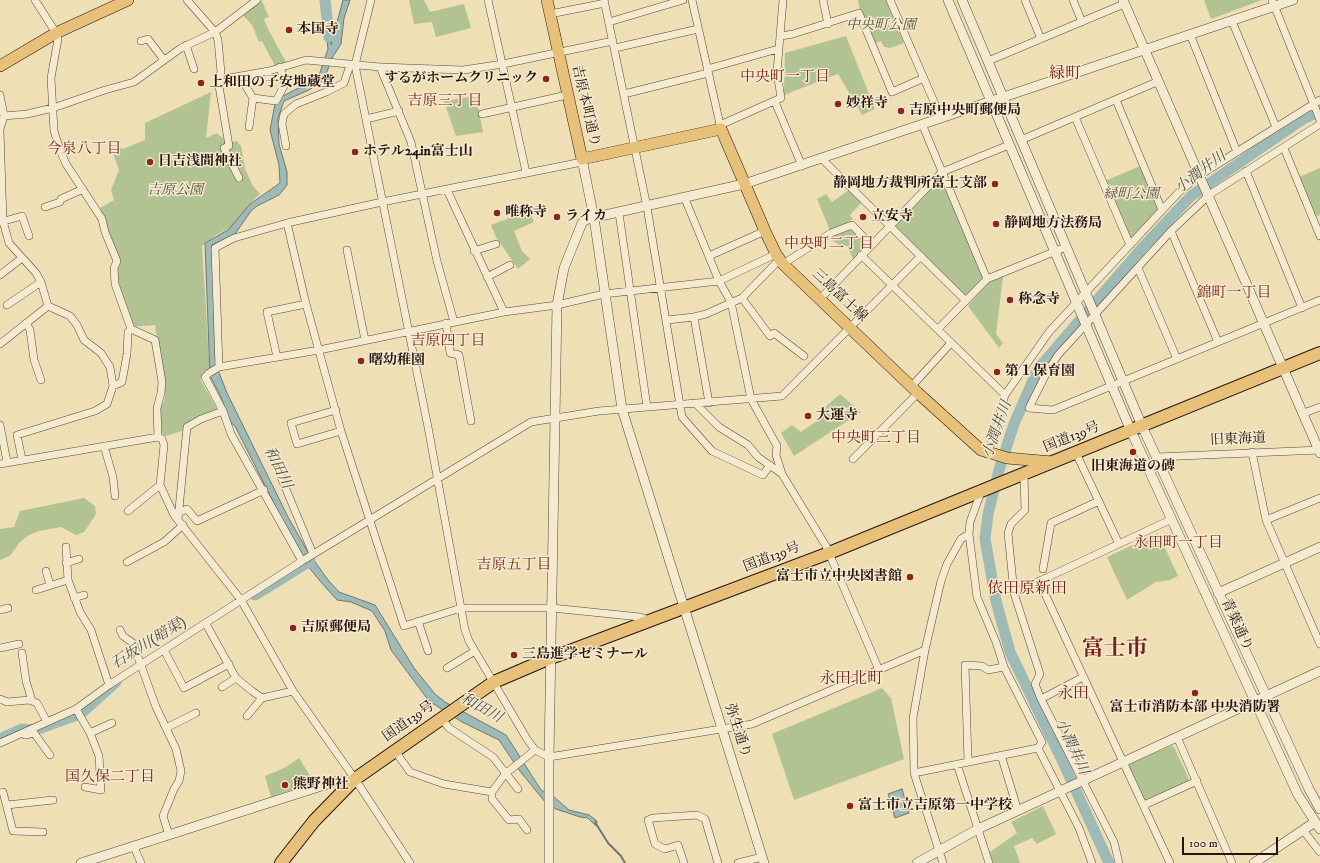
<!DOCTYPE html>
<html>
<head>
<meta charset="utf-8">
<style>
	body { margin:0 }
	#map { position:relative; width:1320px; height:863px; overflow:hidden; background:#eedfb5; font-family:"IM FELL DW Pica",serif }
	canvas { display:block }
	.scale { position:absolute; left:1182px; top:837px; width:96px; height:18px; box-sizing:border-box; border:2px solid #26150e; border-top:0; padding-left:5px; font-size:12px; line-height:14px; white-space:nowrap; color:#26150e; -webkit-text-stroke:3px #f4eacf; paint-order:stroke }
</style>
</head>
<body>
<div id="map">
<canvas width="1320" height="863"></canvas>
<div class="scale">100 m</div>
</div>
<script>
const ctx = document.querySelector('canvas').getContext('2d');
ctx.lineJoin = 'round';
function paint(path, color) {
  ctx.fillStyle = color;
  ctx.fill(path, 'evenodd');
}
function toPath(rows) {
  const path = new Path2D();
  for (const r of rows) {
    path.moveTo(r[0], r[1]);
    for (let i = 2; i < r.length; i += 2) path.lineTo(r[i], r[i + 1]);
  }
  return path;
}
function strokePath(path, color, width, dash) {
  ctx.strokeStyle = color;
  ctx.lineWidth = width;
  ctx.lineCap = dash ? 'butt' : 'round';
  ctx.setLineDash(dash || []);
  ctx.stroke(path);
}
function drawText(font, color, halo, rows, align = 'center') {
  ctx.font = font + ' "IM FELL DW Pica","Noto Serif JP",serif';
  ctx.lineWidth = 3;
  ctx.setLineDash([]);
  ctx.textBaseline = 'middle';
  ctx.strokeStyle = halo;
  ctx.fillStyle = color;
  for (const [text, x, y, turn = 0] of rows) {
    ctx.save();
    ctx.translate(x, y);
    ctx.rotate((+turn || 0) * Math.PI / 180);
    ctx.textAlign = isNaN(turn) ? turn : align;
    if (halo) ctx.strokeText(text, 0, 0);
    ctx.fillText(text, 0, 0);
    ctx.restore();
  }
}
paint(toPath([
	[409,0,424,0,430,12,464,4,471,28,436,37,432,22,414,24],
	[858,0,886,0,904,43,890,48,884,47,881,41,873,44,860,12],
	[1204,0,1262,0,1211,19],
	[262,1,269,17,264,19,268,29,287,64,275,66,262,41,259,42,252,25,242,14],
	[846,36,875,109,862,115,838,74,784,95,785,53],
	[211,92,206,138,217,133,228,143,237,141,241,146,245,169,253,186,260,194,249,204,238,224,216,235,202,246,210,376,200,379,217,409,193,419,182,431,163,437,159,411,165,399,155,325,129,327,100,208,114,200,111,190,119,170,111,148,115,145,123,149,145,140,145,123],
	[476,96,483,132,456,136,444,101],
	[1140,166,1158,208,1157,211,1132,238,1129,237,1105,181],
	[1320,168,1320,215,1316,216,1314,215,1299,177],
	[939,181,943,181,983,279,968,296,965,296,896,228,896,224],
	[850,189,862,202,850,215,853,219,848,222,869,244,854,260,846,245,842,247,828,237,831,233,817,199,826,194,832,202],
	[527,207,534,222,514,231,522,251,530,259,518,269,496,237,491,225,512,217,514,212],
	[1001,276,1003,277,996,334,1003,343,999,348,968,306,988,282],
	[840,394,861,412,794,456,781,433,792,425,801,432,825,415,822,410],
	[84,498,95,506,96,514,84,532,76,535,61,527,39,531,29,535,19,543,10,556,0,560,0,529,14,527,20,511],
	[1158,533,1178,576,1170,580,1156,582,1127,600,1107,557],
	[882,688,891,698,904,759,794,800,772,734],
	[1171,746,1174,747,1189,779,1187,782,1146,801,1143,799,1129,768,1130,764],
	[299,758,314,782,271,797,265,776,284,768],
	[1043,806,1056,834,1037,844,1032,838,1014,846,1020,863,993,863,990,852,1017,833,1011,822]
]), '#b2c393');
const water = toPath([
	[343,0,350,0,344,18,341,44,332,58,324,80,309,90,284,101,278,118,279,144,287,172,287,185,279,195,257,206,251,211,235,234,212,245,216,365,227,393,288,517,308,552,328,580,339,592,375,605,414,668,435,694,445,702,506,735,541,790,553,796,569,810,589,815,597,821,596,826,588,818,580,817,556,809,546,803,519,770,499,740,462,722,429,701,391,650,385,631,372,611,351,602,337,600,320,581,307,565,290,535,235,426,231,423,220,395,210,376,205,243,228,230,250,204,280,183,279,165,270,130,275,104,281,97,318,78,328,49,325,23,328,22,331,45,343,0],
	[902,789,909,813,895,818,888,794,902,789]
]);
paint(water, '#9dbab7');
strokePath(water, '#6d7873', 1);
strokePath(toPath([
	[595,822,608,843,621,856,625,863]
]), '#6d7873', 2);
strokePath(toPath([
	[325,0,329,37],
	[255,595,310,561],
	[4,737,22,729,35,730,74,716,84,711,116,682],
	[1109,863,1061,758,1010,652,996,601,985,539,988,514,999,470,1014,424,1038,369,1142,248,1191,196,1303,119,1320,111]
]), '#9dbab7', 11);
const minor = toPath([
	[35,0,56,33,58,39,51,78,54,131,60,150,66,164,102,219,105,232,117,261,114,268,115,284,131,329,128,332,127,354,122,382,113,386],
	[187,0,215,32,218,40,221,72,218,80,229,146,224,148,239,178],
	[371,0,355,65,428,427,465,630,469,641,527,739,535,750,549,757,752,724,925,650],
	[488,0,526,172],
	[604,0,647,207,682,417,712,451,763,475,770,465],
	[692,0,721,129],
	[823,0,828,24],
	[890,0,941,118],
	[1025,0,1041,39],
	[1073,0,1082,22],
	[1272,0,1320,120],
	[550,14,605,3],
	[1232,21,1276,127],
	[609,22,683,0],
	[1190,34,1237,152],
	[781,36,793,34,859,13,892,92,924,78],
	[141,41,148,39,164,60],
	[186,45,194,69],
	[615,48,698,29],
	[988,61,1124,4],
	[380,67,411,142,437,261,454,322],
	[707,69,778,49],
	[240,77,253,98,249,127],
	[218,80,269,71,306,60,380,67,463,70,503,64,613,41],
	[624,94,708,73],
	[0,95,4,116,0,129],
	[253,98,276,101,285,84,280,67],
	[1116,100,1162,210],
	[775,102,802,166],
	[482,114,567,95],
	[4,116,27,114,53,108,105,90,134,82,181,48,215,32,257,0],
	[1075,117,1130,245],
	[366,119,399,111],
	[922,124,987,279],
	[1320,124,1209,195,1171,231,1058,355,1046,374,1029,408,1053,410,1320,300],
	[720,125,781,98,777,72,783,0],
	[0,131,3,221,9,243,36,273,41,282,48,306,70,316,77,325,84,340,101,353,110,367,113,386,107,404,95,411,17,435,22,459],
	[1021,140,1159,81],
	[286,146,282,124,284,114,296,104,326,92,344,83,350,65],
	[1284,148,1320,236],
	[822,159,966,301],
	[1246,171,1302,308],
	[447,190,504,312],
	[685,199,719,281,731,302,751,399,777,446,776,455,782,474,826,546,879,670],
	[45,207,60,202,61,199,83,189],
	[619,213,647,407],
	[1,222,22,216,29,236],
	[287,223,306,304,341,431,404,626,461,608,552,608,640,617,649,620],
	[1171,231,1218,342],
	[347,250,365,340],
	[474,251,496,244],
	[861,255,1005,395],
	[709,256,765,231],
	[783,264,831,233,852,225,871,245],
	[1138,268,1177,359],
	[0,275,22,258],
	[487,277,510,265],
	[742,298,779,260],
	[820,299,942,172,1009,145],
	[7,305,41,282],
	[667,320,694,317],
	[26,323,30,330,34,360,41,380],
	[446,323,450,353,459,355,471,421],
	[131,329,155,340,162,382,161,393,157,408,158,437],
	[938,329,987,279,1066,247],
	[0,344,48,306],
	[277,357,267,312,306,304],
	[219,367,215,248,234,238,287,223,382,202,582,162],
	[911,387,951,343],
	[709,403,694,317,706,314,742,298,770,336,774,333,804,356],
	[696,404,719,427,748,445,758,457,782,474],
	[336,410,291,423,297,444,341,431],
	[1304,413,1320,407],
	[0,425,7,462],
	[104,446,113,477,115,496],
	[1252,452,1266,520,1320,644],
	[1076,453,1119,544],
	[988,454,1005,395,1049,332,1179,192,1200,175,1320,100],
	[1157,457,1320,450],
	[853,459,918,393],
	[0,464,158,437,162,439,164,445,160,485,174,515,241,600,293,691,355,779,410,863],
	[278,470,313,554],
	[1024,474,1025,510,1011,524,1008,533,1014,593,1040,674,1035,684,1041,699,1114,842,1119,863],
	[981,492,970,522,969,534,977,597,996,642,1004,667,1042,742,1038,748],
	[128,511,160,485],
	[178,513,187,509,197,521,264,490],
	[178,519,187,427,201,419,223,411],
	[1266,520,1320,498],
	[66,547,68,580,80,612,91,630,109,685],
	[302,561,231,434,223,411,205,377,209,373,219,367,319,350,504,312,557,305,604,294,719,281,776,254],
	[127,562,164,542,183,525],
	[66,563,79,559],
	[1043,569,1051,523,1099,501],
	[46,571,50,585],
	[1039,581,1170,863],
	[36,590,68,580],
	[1014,593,1172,519],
	[74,598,84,595],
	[0,610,8,608],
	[418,621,428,651],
	[206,624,236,678,252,691,262,698,293,691],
	[120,630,123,636,133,643,156,707,176,749,181,771,179,781,174,789,163,816,169,835],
	[0,648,19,644],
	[164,650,184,688,229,664],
	[22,653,26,681,32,701],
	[447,668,475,651],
	[222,687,236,678],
	[0,699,7,702,29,700,37,703,47,722],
	[1041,699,1083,677],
	[76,709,90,733,112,723],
	[247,716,262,698],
	[441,718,449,728,493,757,518,789],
	[166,728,196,713],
	[25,735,34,733,50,755],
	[1177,737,1232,863],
	[0,743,76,709,109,685,302,561,531,422,599,411,782,396,921,256],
	[395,751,410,772,444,784,492,792,492,799,509,820,519,819,527,830],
	[1001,755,1018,811],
	[968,761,965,665,982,666,988,670,1004,667],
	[957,764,989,863],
	[914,773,1038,748,1079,828,1092,863],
	[85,787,101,790,99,756,90,733],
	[3,792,13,831,43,832],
	[492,792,505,774,535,750],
	[7,805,53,800],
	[1144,805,1197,781],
	[1303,830,1320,852],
	[134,847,141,863],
	[684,863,678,845,665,849,655,844,648,820,653,818,697,815,705,819,718,863],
	[738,863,762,857],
	[943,863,914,773,913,718,925,650,941,581,947,564,961,539,969,534]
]);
const tertiary = toPath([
	[948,0,1131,431,1298,795,1320,829],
	[962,0,1142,426,1309,789,1320,809],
	[1123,0,1320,453],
	[582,159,594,218,622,409,764,863],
	[1218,593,1320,547],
	[81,863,334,782,355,779],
	[549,863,549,757,557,305,564,268,582,223,587,219,744,184,1293,0],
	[917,863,978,829,1320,671],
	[1254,863,1315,822]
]);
const primary = toPath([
	[547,0,582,159,721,129,765,231,776,254,783,264,918,393,981,450,1007,458,1052,462],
	[0,66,56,33,128,0]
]);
const trunk = toPath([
	[281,863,314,821,355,779,494,682,543,661,829,553,1320,353]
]);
strokePath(minor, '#584838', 8);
strokePath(tertiary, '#584838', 10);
strokePath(primary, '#26150e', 12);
strokePath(trunk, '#26150e', 14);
strokePath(minor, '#f4eacf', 7);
strokePath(tertiary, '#f4eacf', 9);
strokePath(primary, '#e7c07a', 11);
strokePath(trunk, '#e7c07a', 12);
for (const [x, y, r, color] of [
	[289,30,4,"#8f2418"],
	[546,79,4,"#8f2418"],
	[201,83,4,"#8f2418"],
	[838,104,4,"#8f2418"],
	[901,111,4,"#8f2418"],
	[355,152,4,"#8f2418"],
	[150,162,4,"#8f2418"],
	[995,184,4,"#8f2418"],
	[497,213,4,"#8f2418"],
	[557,217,4,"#8f2418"],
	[863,217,4,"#8f2418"],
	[996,224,4,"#8f2418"],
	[1010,300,4,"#8f2418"],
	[361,361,4,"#8f2418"],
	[997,372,4,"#8f2418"],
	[808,416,4,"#8f2418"],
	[1133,452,4,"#8f2418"],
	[910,577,4,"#8f2418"],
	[293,628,4,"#8f2418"],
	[514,655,4,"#8f2418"],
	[1195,693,4,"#8f2418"],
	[285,785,4,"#8f2418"],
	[850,806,4,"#8f2418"]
]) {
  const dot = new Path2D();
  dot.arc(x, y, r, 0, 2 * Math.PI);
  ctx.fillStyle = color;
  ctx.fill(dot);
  strokePath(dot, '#f4eacf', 1.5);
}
drawText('italic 14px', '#57523d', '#f4eacf', [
	["中央町公園",881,26],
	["吉原公園",175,191],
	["緑町公園",1131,195]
]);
drawText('bold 14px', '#26150e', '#f4eacf', [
	["本国寺",297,30],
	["するがホームクリニック",538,79,"right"],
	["上和田の子安地蔵堂",209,83],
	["妙祥寺",846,104],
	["吉原中央町郵便局",909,111],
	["ホテル24in富士山",363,152],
	["日吉浅間神社",158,162],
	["静岡地方裁判所富士支部",987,184,"right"],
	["唯称寺",505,213],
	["ライカ",565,217],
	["立安寺",871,217],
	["静岡地方法務局",1004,224],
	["称念寺",1018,300],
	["曙幼稚園",369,361],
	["第１保育園",1005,372],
	["大運寺",816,416],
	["旧東海道の碑",1133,467,"center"],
	["富士市立中央図書館",902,577,"right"],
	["吉原郵便局",301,628],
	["三島進学ゼミナール",522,655],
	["富士市消防本部 中央消防署",1195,708,"center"],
	["熊野神社",293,785],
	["富士市立吉原第一中学校",858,806]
], 'left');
drawText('14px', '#26150e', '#f4eacf', [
	["吉原本町通り",585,106,77],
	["三島富士線",839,296,43],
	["国道139号",1072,438,-22],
	["旧東海道",1238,440,-3],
	["国道139号",772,558,-21],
	["青葉通り",1236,625,65],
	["国道139号",409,722,-35],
	["弥生通り",737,731,72]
]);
drawText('15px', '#7a1f14', '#f4eacf', [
	["中央町一丁目",785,78],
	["吉原三丁目",445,102],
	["今泉八丁目",84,150],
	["中央町二丁目",829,245],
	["錦町一丁目",1234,294],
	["吉原四丁目",448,342],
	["中央町三丁目",876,439],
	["永田町一丁目",1178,544],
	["吉原五丁目",514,566],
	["国久保二丁目",110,778]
]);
drawText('italic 15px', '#504f49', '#f4eacf', [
	["小潤井川",1201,173,-37],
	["小潤井川",998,430,-70],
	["和田川",277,468,64],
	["石坂川(暗渠)",149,644,-32],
	["和田川",481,709,29],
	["小潤井川",1071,747,65]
]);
drawText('16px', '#7a1f14', '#f4eacf', [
	["緑町",1065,75],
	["依田原新田",1027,590],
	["永田北町",851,680],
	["永田",1073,695]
]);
drawText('bold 22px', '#7a1f14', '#f4eacf', [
	["富士市",1115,650]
]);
</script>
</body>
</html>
